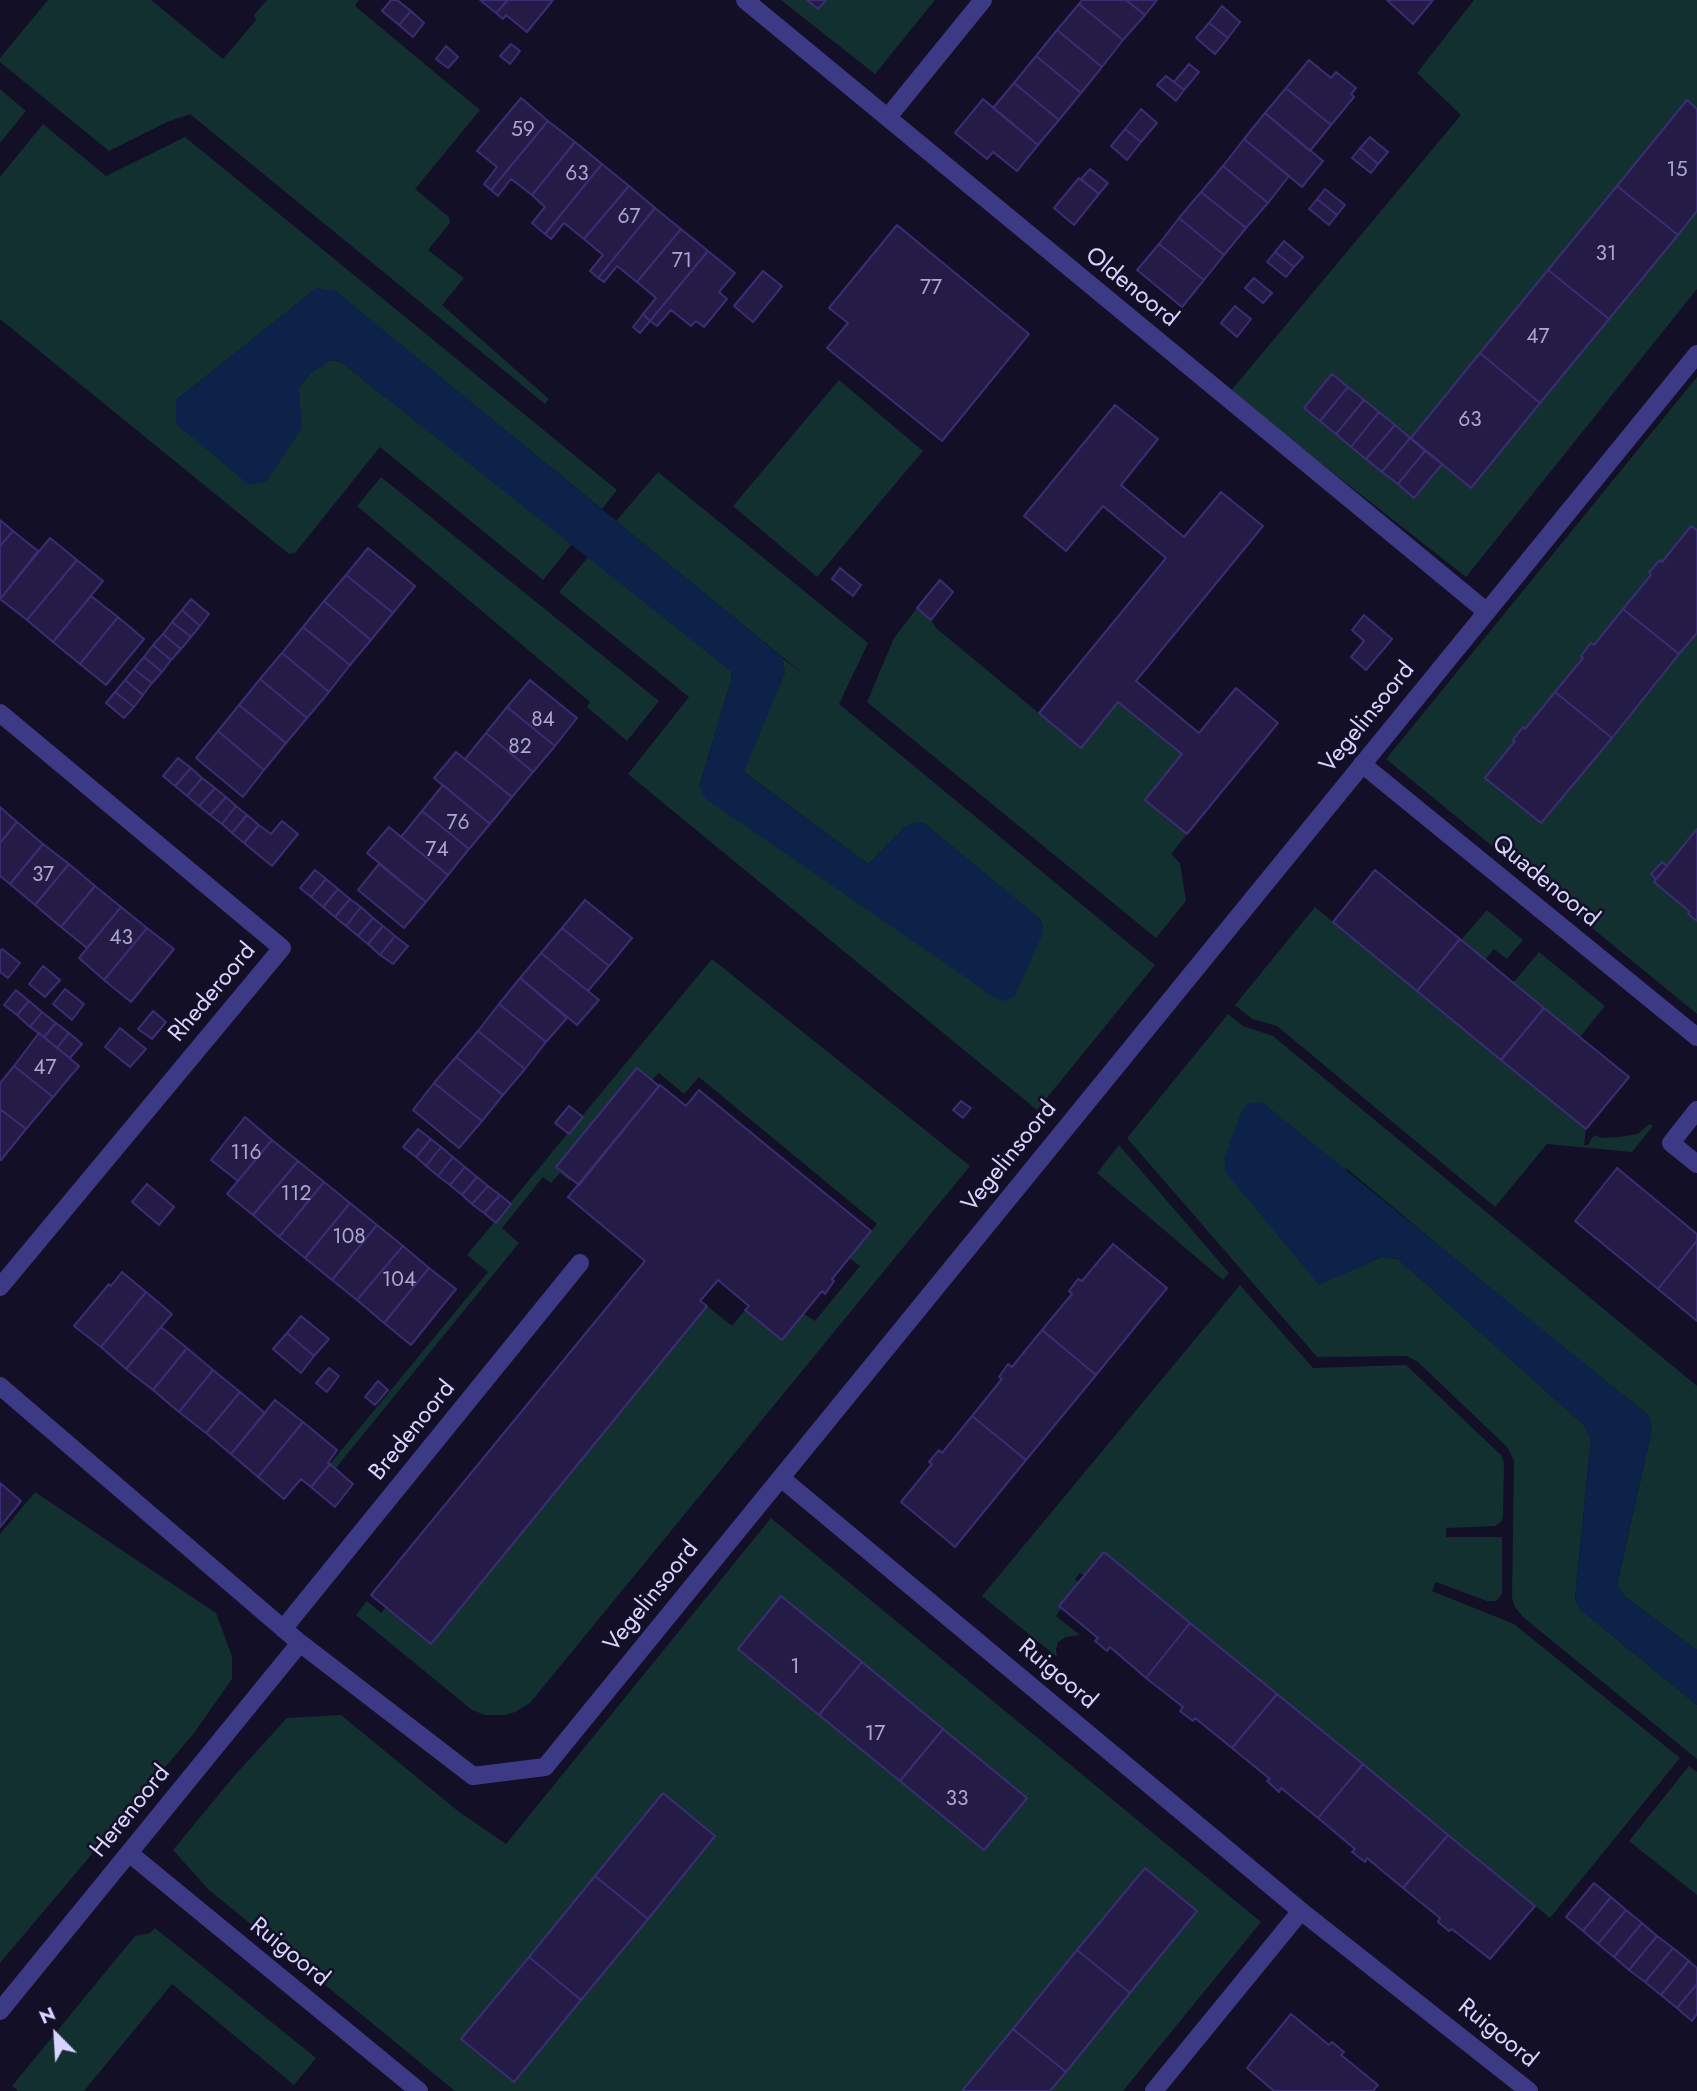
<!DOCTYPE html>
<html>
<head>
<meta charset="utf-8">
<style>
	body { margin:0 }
	#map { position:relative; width:1697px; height:2091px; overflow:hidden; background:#130f26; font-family:Jost,sans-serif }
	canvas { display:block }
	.north { position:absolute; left:21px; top:2000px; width:70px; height:70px; -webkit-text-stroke:5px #130f26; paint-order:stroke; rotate:336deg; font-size:19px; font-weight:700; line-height:28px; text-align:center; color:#d9d4ff }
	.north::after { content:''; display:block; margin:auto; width:24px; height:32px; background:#d9d4ff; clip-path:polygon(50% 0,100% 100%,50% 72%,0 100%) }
</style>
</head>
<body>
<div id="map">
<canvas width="1697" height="2091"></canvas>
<div class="north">N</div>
</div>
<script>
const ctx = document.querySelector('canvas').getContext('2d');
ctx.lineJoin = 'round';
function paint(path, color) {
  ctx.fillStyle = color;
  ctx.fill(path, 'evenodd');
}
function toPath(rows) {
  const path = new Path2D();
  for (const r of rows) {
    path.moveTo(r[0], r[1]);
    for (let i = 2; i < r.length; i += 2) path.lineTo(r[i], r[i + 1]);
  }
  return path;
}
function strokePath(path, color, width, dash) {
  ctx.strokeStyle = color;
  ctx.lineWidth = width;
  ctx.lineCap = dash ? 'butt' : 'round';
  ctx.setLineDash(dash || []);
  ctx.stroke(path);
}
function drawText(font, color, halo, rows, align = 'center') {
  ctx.font = font + ' Jost,sans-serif';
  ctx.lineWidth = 5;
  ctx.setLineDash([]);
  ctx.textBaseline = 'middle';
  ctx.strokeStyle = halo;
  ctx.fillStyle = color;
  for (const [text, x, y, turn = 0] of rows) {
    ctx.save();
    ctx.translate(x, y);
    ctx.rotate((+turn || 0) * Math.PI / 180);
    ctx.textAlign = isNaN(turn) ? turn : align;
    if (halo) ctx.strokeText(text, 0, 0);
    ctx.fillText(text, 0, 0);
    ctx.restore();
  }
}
paint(toPath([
	[48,0,151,0,223,59,256,20,254,15,267,0,359,0,355,6,480,110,415,189,449,217,450,223,428,250,464,278,442,305,549,399,545,404,190,114,167,122,109,151,0,62,0,58],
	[781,0,935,0,875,74],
	[1474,0,1697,0,1697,289,1466,577,1230,392,1461,115,1417,73],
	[0,89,26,111,0,143],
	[43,124,106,176,185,137,617,490,602,509,336,292,317,288,176,400,299,394,299,387,311,373,329,361,335,360,342,363,572,544,543,580,380,447,295,553,289,554,0,319,0,177],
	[1697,377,1697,1014,1386,759],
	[839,380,923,451,817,577,733,506],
	[658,472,868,643,839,704,1155,965,1037,1110,628,774,689,697,559,592,588,557,731,671,732,677,699,787,997,999,1041,920,924,823,917,822,906,826,868,864,743,771,785,672,782,658,802,673,616,521],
	[381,477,659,701,627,741,587,707,590,702,357,506],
	[917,608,931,620,936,628,1081,748,1118,702,1182,754,1145,800,1187,834,1171,854,1180,863,1186,901,1156,938,867,702,894,638],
	[1315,907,1586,1129,1584,1145,1588,1145,1594,1135,1602,1138,1619,1137,1638,1134,1649,1124,1653,1126,1632,1152,1547,1144,1495,1207,1277,1026,1252,1019,1235,1005],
	[1487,910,1523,940,1507,959,1494,949,1485,960,1461,940],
	[1539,952,1605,1006,1580,1037,1513,983],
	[712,959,970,1166,530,1703,515,1712,505,1715,485,1715,472,1710,356,1615,367,1601,381,1613,386,1607,431,1644,707,1306,732,1326,745,1310,782,1340,803,1313,815,1321,860,1266,849,1258,877,1224,699,1077,684,1094,659,1073,652,1080,637,1069,557,1166,571,1179,570,1181,560,1173,551,1183,543,1177,502,1228,519,1243,335,1469,330,1464,488,1272,467,1255],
	[1228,1014,1243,1026,1273,1036,1697,1386,1697,1650,1624,1596,1617,1585,1652,1429,1648,1415,1496,1293,1346,1168,1319,1284,1382,1257,1398,1259,1584,1425,1591,1439,1575,1599,1581,1610,1697,1705,1697,1759,1523,1617,1515,1607,1512,1598,1514,1461,1508,1448,1418,1362,1407,1356,1317,1357,1127,1138],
	[1119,1145,1229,1273,1223,1280,1097,1173],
	[1240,1285,1313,1368,1406,1365,1501,1455,1504,1463,1503,1516,1501,1522,1495,1526,1446,1528,1446,1537,1502,1537,1502,1594,1496,1601,1487,1601,1436,1582,1432,1591,1514,1624,1680,1758,1550,1918,1104,1552,1085,1576,1080,1573,1075,1579,1079,1583,1056,1616,1080,1635,1066,1637,1058,1642,1056,1650,1057,1657,982,1596],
	[35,1492,216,1613,232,1656,232,1679,194,1733,0,1963,0,1534],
	[771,1518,1261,1922,1123,2091,455,2091,209,1890,173,1850,235,1775,287,1718,341,1715,458,1811,506,1844],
	[1689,1766,1697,1772,1697,1895,1629,1841],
	[155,1928,316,2058,294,2085,172,1984,84,2091,18,2091,12,2086,135,1936,150,1933]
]), '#12302f');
paint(toPath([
	[317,288,336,291,782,657,785,672,744,772,868,864,906,826,917,822,924,823,1037,916,1043,926,1043,933,1015,996,1003,1001,997,999,706,799,699,787,732,677,731,671,342,363,335,360,329,361,311,373,299,387,302,428,266,482,249,485,176,424,176,400],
	[1262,1102,1648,1415,1652,1429,1617,1585,1624,1596,1697,1650,1697,1705,1581,1610,1575,1599,1591,1439,1584,1425,1398,1259,1382,1257,1319,1285,1226,1173,1224,1158,1242,1110,1247,1104]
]), '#0c2248');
const building = toPath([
	[391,0,397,0,411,11,399,25,382,11,391,0],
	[480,0,508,0,496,13,480,0],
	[508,0,553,0,527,32,506,15,503,19,496,13,508,0],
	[807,0,826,0,818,9,807,0],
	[1082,0,1126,0,1145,15,1123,40,1079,4,1082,0],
	[1126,0,1157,0,1145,15,1126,0],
	[1387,0,1433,0,1413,24,1387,0],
	[1079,4,1123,40,1102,67,1057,30,1079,4],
	[1222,6,1240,22,1228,38,1209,23,1222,6],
	[411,11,424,23,413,37,399,25,411,11],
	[1209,23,1228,38,1215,54,1196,38,1209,23],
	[1057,30,1102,67,1081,93,1036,56,1057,30],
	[511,44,520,51,510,64,500,56,511,44],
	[446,46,458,57,448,68,436,59,446,46],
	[1036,56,1081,93,1059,120,1014,83,1036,56],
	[1309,60,1331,78,1336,72,1356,88,1351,94,1354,97,1331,125,1286,88,1309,60],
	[1189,64,1199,72,1184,90,1174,82,1189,64],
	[1166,76,1184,90,1176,101,1157,85,1166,76],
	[1014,83,1059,120,1038,145,993,108,1014,83],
	[1286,88,1331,125,1310,151,1265,113,1286,88],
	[521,98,548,121,491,190,484,184,497,167,477,151,521,98],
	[983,99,1038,145,1017,171,993,152,987,159,955,133,983,99],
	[1687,100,1697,109,1697,211,1678,235,1617,186,1687,100],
	[1141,109,1157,123,1141,142,1125,129,1141,109],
	[1265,113,1323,161,1302,187,1244,139,1265,113],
	[548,121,575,142,532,195,511,179,498,196,491,190,548,121],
	[1125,129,1141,142,1127,160,1111,146,1125,129],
	[1370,137,1388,152,1378,164,1360,148,1370,137],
	[1244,139,1289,176,1268,203,1223,166,1244,139],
	[575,142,602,164,545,234,532,223,545,207,532,195,575,142],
	[1360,148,1378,164,1371,173,1352,158,1360,148],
	[602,164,629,186,584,239,564,223,551,239,545,234,602,164],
	[1223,166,1268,203,1246,228,1201,192,1223,166],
	[1090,169,1108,183,1099,194,1081,179,1090,169],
	[1079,178,1099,194,1074,225,1054,208,1079,178],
	[629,186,655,208,598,278,590,271,603,255,584,239,629,186],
	[1617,186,1678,235,1609,319,1548,270,1617,186],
	[1325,189,1345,205,1337,215,1317,199,1325,189],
	[1201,192,1246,228,1224,255,1179,218,1201,192],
	[1317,199,1337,215,1329,225,1309,209,1317,199],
	[655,208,681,229,637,282,617,266,604,282,598,278,655,208],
	[1179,218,1224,255,1204,280,1159,244,1179,218],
	[897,225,1029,334,942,441,827,348,848,323,829,308,897,225],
	[681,229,708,251,650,321,643,314,656,298,637,282,681,229],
	[1284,241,1303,257,1294,267,1275,252,1284,241],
	[1159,244,1204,280,1182,307,1137,270,1159,244],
	[708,251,735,273,719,292,727,299,704,327,696,321,691,326,671,310,657,326,650,321,708,251],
	[1275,252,1294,267,1286,277,1267,262,1275,252],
	[1548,270,1609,319,1540,403,1480,353,1548,270],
	[763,271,782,286,753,322,734,306,763,271],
	[1254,278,1272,293,1263,303,1245,288,1254,278],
	[1235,306,1251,319,1237,337,1221,323,1235,306],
	[643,314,650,321,640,333,633,327,643,314],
	[1480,353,1540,403,1471,488,1411,438,1480,353],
	[1332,374,1348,387,1320,421,1304,408,1332,374],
	[1348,387,1364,400,1336,434,1320,421,1348,387],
	[1364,400,1379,412,1351,447,1336,434,1364,400],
	[1115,405,1158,439,1121,485,1184,537,1221,492,1263,526,1136,681,1199,733,1236,688,1278,723,1187,834,1145,800,1182,754,1118,702,1081,748,1039,713,1166,558,1103,506,1066,551,1024,516,1115,405],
	[1379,412,1395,425,1366,459,1351,447,1379,412],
	[1395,425,1410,438,1382,472,1366,459,1395,425],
	[1410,438,1425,451,1398,484,1382,472,1410,438],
	[1425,451,1442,464,1414,498,1398,484,1425,451],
	[0,520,13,531,0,546,0,520],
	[1691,526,1697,530,1697,633,1679,654,1623,609,1651,575,1649,572,1660,560,1662,562,1691,526],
	[13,531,38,551,0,599,0,546,13,531],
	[50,538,77,560,27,620,0,599,50,538],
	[368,548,415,586,393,613,346,575,368,548],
	[77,560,103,581,53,642,27,620,77,560],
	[840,568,861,585,853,596,832,579,840,568],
	[346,575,393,613,371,640,324,601,346,575],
	[940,580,953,592,931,620,917,608,940,580],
	[91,596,118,617,80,664,53,642,91,596],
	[191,599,209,614,200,626,182,610,191,599],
	[324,601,371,640,350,665,303,627,324,601],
	[1623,609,1679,654,1612,738,1555,692,1583,658,1581,656,1591,643,1594,645,1623,609],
	[182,610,200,626,191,637,172,622,182,610],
	[1364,615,1392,639,1366,670,1351,657,1364,641,1352,630,1364,615],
	[118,617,144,639,106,685,80,664,118,617],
	[172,622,191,637,181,649,163,634,172,622],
	[303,627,350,665,329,692,282,653,303,627],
	[163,634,181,649,171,660,153,645,163,634],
	[153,645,171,660,162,672,144,657,153,645],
	[282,653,329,692,307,718,260,679,282,653],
	[144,657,162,672,152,683,134,669,144,657],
	[134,669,152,683,143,695,125,680,134,669],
	[260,679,307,718,286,743,239,705,260,679],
	[125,680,143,695,134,707,115,692,125,680],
	[530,680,577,718,555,746,507,707,530,680],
	[115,692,134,707,124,718,106,703,115,692],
	[1555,692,1612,738,1541,823,1485,778,1515,741,1513,740,1523,727,1525,729,1555,692],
	[239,705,286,743,264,770,218,731,239,705],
	[507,707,555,746,533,772,486,733,507,707],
	[218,731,264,770,243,797,196,758,218,731],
	[486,733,533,772,512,797,465,759,486,733],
	[456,752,512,797,490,824,434,778,456,752],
	[178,758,191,768,175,786,163,776,178,758],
	[191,768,202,778,187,796,175,786,191,768],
	[202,778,215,788,199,806,187,796,202,778],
	[443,785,490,824,469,849,422,811,443,785],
	[215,788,226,797,210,815,199,806,215,788],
	[226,797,236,806,222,824,210,815,226,797],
	[236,806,247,815,232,833,222,824,236,806],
	[0,807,17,822,0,843,0,807],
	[422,811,469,849,448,875,401,837,422,811],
	[247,815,259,825,244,843,232,833,247,815],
	[282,821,298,834,272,866,244,843,259,825,271,834,282,821],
	[17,822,43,844,10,884,0,876,0,843,17,822],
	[389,827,448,875,426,902,367,853,389,827],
	[1697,829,1697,921,1688,914,1690,912,1654,882,1697,829],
	[43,844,69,864,35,905,10,884,43,844],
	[1662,862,1667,866,1656,879,1651,874,1662,862],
	[69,864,95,886,61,927,35,905,69,864],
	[379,864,426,902,404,928,358,890,379,864],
	[315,870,326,879,311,897,300,888,315,870],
	[1375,870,1460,939,1417,991,1333,922,1375,870],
	[326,879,338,889,323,907,311,897,326,879],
	[95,886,121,907,87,948,61,927,95,886],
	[338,889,350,899,335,917,323,907,338,889],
	[350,899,361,907,346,926,335,917,350,899],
	[585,900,632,938,609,966,562,928,585,900],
	[121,907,147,928,104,980,79,958,121,907],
	[361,907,373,918,358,936,346,926,361,907],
	[373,918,383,926,368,944,358,936,373,918],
	[383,926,395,936,380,955,368,944,383,926],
	[147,928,174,949,131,1002,104,980,147,928],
	[562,928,609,966,588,991,541,953,562,928],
	[395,936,408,946,393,964,380,955,395,936],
	[1460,939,1544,1008,1501,1060,1417,991,1460,939],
	[2,949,20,963,8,978,0,972,0,952,2,949],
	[541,953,599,1000,577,1025,520,978,541,953],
	[43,966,60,980,45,997,29,984,43,966],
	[520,978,567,1018,546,1042,499,1004,520,978],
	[65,989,84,1004,72,1020,53,1004,65,989],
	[16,990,29,1001,17,1015,4,1005,16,990],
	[29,1001,42,1012,30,1027,17,1015,29,1001],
	[499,1004,546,1042,525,1069,478,1031,499,1004],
	[1544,1008,1629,1077,1586,1129,1501,1060,1544,1008],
	[153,1011,166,1022,152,1039,138,1029,153,1011],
	[42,1012,56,1023,44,1037,30,1027,42,1012],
	[56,1023,69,1033,57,1048,44,1037,56,1023],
	[120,1028,146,1049,130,1067,105,1047,120,1028],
	[478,1031,525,1069,503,1095,456,1057,478,1031],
	[39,1033,79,1066,53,1097,14,1066,39,1033],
	[69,1033,82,1044,70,1058,57,1048,69,1033],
	[456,1057,503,1095,482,1121,434,1083,456,1057],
	[14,1066,53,1097,26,1129,0,1109,0,1083,14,1066],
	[637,1068,659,1086,579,1185,556,1167,637,1068],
	[434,1083,482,1121,459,1148,413,1110,434,1083],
	[660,1085,686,1106,699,1090,871,1231,832,1279,834,1281,825,1294,822,1291,782,1340,745,1310,749,1306,718,1280,700,1301,707,1306,431,1644,371,1595,645,1261,568,1197,660,1085],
	[961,1101,971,1108,963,1118,953,1110,961,1101],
	[569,1106,583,1117,569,1134,555,1123,569,1106],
	[0,1109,26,1129,1,1160,0,1160,0,1109],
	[245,1117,272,1140,238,1181,211,1160,245,1117],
	[418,1129,431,1139,416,1157,403,1147,418,1129],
	[431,1139,441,1147,426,1166,416,1157,431,1139],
	[272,1140,298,1161,253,1215,227,1194,272,1140],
	[441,1147,453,1157,438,1176,426,1166,441,1147],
	[453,1157,465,1167,450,1185,438,1176,453,1157],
	[298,1161,324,1182,279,1237,253,1215,298,1161],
	[465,1167,477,1177,462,1195,450,1185,465,1167],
	[1617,1168,1697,1234,1697,1241,1658,1289,1575,1221,1617,1168],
	[477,1177,488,1186,472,1204,462,1195,477,1177],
	[324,1182,350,1203,305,1258,279,1237,324,1182],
	[147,1184,174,1207,159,1225,132,1202,147,1184],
	[488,1186,500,1195,484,1213,472,1204,488,1186],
	[500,1195,511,1204,496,1223,484,1213,500,1195],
	[350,1203,377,1225,332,1280,305,1258,350,1203],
	[377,1225,403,1246,357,1300,332,1280,377,1225],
	[1697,1241,1697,1321,1658,1289,1697,1241],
	[1113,1244,1167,1288,1096,1375,1042,1330,1072,1294,1069,1291,1078,1279,1082,1281,1113,1244],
	[403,1246,429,1268,384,1323,357,1300,403,1246],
	[429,1268,456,1289,411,1345,384,1323,429,1268],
	[122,1272,146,1292,101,1347,74,1326,109,1284,111,1286,122,1272],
	[146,1292,172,1314,126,1369,101,1347,146,1292],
	[301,1316,329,1339,314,1356,287,1333,301,1316],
	[161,1327,187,1348,153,1390,126,1369,161,1327],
	[1042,1330,1096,1375,1026,1460,972,1416,1002,1379,999,1377,1008,1364,1012,1367,1042,1330],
	[287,1333,314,1356,301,1373,273,1349,287,1333],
	[187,1348,213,1370,179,1412,153,1390,187,1348],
	[329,1368,339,1376,327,1392,316,1383,329,1368],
	[213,1370,240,1392,206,1433,179,1412,213,1370],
	[378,1381,388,1390,375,1405,365,1397,378,1381],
	[240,1392,265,1413,231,1454,206,1433,240,1392],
	[275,1400,303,1422,258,1477,231,1454,275,1400],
	[972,1416,1026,1460,955,1547,901,1502,932,1464,929,1462,939,1450,942,1453,972,1416],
	[303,1422,337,1450,328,1463,330,1464,311,1487,301,1479,284,1499,258,1477,303,1422],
	[330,1464,353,1484,335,1507,311,1487,330,1464],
	[0,1483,21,1501,0,1527,0,1483],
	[1104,1552,1190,1623,1146,1678,1110,1647,1107,1651,1095,1641,1098,1638,1059,1606,1104,1552],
	[781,1596,862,1662,819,1715,738,1649,781,1596],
	[1190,1623,1277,1694,1232,1748,1195,1718,1193,1721,1180,1711,1183,1707,1146,1678,1190,1623],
	[862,1662,943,1729,900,1781,819,1715,862,1662],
	[1277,1694,1363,1764,1318,1818,1281,1788,1279,1792,1267,1781,1270,1779,1232,1748,1277,1694],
	[943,1729,1027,1798,984,1850,900,1781,943,1729],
	[1363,1764,1448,1835,1403,1888,1367,1858,1365,1862,1352,1852,1355,1849,1318,1818,1363,1764],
	[663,1793,715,1836,648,1919,595,1876,663,1793],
	[1448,1835,1535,1906,1490,1959,1452,1929,1449,1931,1438,1922,1440,1918,1403,1888,1448,1835],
	[1145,1868,1197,1911,1130,1993,1077,1950,1145,1868],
	[595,1876,648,1919,581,2000,529,1957,595,1876],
	[1594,1883,1611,1897,1583,1931,1566,1917,1594,1883],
	[1611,1897,1626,1910,1598,1944,1583,1931,1611,1897],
	[1626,1910,1642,1923,1614,1957,1598,1944,1626,1910],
	[1642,1923,1657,1936,1629,1970,1614,1957,1642,1923],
	[1657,1936,1673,1948,1645,1982,1629,1970,1657,1936],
	[1673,1948,1689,1961,1661,1995,1645,1982,1673,1948],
	[1077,1950,1130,1993,1066,2072,1013,2029,1077,1950],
	[529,1957,581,2000,514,2082,461,2039,529,1957],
	[1689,1961,1697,1968,1697,1984,1677,2008,1661,1995,1689,1961],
	[1697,1984,1697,2014,1692,2021,1677,2008,1697,1984],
	[1291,2014,1329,2045,1332,2042,1344,2052,1341,2055,1378,2085,1373,2091,1274,2091,1247,2068,1291,2014],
	[1013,2029,1066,2072,1050,2091,962,2091,1013,2029]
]);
paint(building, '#241b47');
strokePath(building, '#3b2d73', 2);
strokePath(toPath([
	[745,0,1487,612],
	[888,117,983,0],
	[0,713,282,948,0,1287],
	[1362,764,1697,1037],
	[1697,1110,1671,1143,1697,1164],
	[0,1386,300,1643,473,1776,545,1767,1697,354],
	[781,1478,1301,1911,1529,2091],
	[283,1629,580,1263],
	[129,1853,419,2091],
	[0,2011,300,1643],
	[1154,2091,1301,1911]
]), '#3d3a85', 18);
drawText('21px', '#aca6d1', null, [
	["59",523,131],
	["15",1677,171],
	["63",577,175],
	["67",629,218],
	["31",1606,255],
	["71",682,262],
	["77",931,289],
	["47",1538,338],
	["63",1470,421],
	["84",543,721],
	["82",520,748],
	["76",458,824],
	["74",437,851],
	["37",43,876],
	["43",121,939],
	["47",45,1069],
	["116",246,1154],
	["112",296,1195],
	["108",349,1238],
	["104",399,1281],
	["1",795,1668],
	["17",875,1735],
	["33",957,1800]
]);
drawText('24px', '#d9d4ff', '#130f26', [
	["Oldenoord",1131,288,39],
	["Vegelinsoord",1368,718,-51],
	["Quadenoord",1545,882,39],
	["Rhederoord",213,993,-50],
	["Vegelinsoord",1010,1157,-51],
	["Bredenoord",413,1431,-51],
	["Vegelinsoord",652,1597,-51],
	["Ruigoord",1057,1675,40],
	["Herenoord",131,1812,-51],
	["Ruigoord",289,1953,39],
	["Ruigoord",1497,2034,39]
]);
</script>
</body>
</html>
